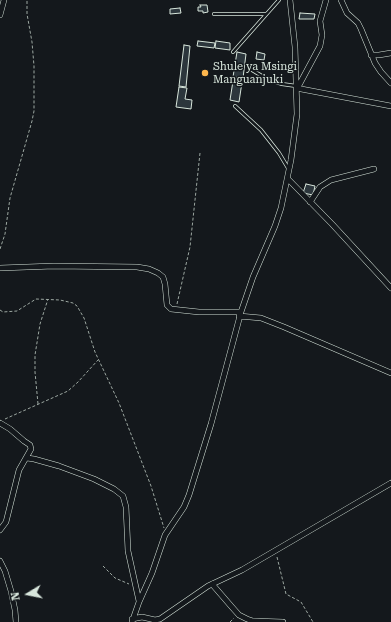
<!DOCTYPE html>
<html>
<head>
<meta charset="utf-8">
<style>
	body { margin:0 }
	#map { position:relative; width:391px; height:622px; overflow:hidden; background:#14181c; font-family:"Roboto Serif",serif }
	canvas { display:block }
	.north { position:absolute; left:8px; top:574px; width:40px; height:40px; -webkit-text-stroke:3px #14181c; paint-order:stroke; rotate:260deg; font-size:11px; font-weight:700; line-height:16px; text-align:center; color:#d8e6dc }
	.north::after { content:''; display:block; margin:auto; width:14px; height:18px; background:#d8e6dc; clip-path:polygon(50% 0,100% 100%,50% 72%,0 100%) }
</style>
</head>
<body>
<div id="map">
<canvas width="391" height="622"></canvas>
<div class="north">N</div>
</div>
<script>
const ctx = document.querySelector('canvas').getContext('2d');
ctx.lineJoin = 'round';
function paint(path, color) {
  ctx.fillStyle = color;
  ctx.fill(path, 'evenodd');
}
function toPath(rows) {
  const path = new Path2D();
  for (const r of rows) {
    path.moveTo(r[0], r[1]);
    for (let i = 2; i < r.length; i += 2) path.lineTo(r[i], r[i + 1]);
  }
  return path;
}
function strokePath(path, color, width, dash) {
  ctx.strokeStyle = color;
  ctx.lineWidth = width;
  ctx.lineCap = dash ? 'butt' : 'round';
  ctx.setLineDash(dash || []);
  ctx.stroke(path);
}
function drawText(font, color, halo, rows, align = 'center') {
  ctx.font = font + ' "Roboto Serif",serif';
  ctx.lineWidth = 3;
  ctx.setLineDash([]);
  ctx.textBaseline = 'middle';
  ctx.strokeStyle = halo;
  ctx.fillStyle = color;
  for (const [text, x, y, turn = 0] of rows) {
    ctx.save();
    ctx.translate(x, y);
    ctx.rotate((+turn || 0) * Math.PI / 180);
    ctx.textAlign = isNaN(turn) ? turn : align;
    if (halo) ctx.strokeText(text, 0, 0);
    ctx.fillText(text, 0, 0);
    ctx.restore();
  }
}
const building = toPath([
	[200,5,207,5,208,12,203,13,203,11,198,11,198,7,201,7,200,5],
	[180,8,181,13,170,14,170,9,180,8],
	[300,13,315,14,314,19,299,19,300,13],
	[198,41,215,43,214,48,197,46,198,41],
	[216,41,230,43,230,50,215,48,216,41],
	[184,45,190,46,186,87,179,86,184,45],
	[237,52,246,54,243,78,233,77,237,52],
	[257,52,265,54,264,60,256,59,257,52],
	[233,81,242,82,239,102,230,100,233,81],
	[179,87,187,88,185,99,192,100,191,109,176,107,179,87],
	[306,184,315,186,313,195,303,193,306,184]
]);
paint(building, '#2c363c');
strokePath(building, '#d8e6dc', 1);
const service = toPath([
	[214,14,266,14],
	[233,52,279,0],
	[252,70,267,79,282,84,296,86],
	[235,106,261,130,279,153,288,168]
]);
const minor = toPath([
	[341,0,347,13,358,23,361,29,375,63,381,72,391,83],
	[0,15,4,0],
	[371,55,379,55,391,53],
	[298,87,320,46,322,35,320,21,326,0],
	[296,88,391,106],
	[288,179,332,224,391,288],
	[310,202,320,187,331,180,374,169],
	[0,268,54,266,137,267,149,269,158,273,163,277,165,284,167,305,171,309,199,312,241,312],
	[239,316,261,318,284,327,391,373],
	[0,423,10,429,24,441,30,445,31,449,19,470,6,522,0,530],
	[27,458,34,459,59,466,94,479,114,489,123,496,126,507,128,551,139,601],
	[0,561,5,571,11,591,15,610,16,622],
	[212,584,231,606,239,615,247,619,253,621,283,622],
	[132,619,142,617,155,620,160,619,208,586,242,570,391,483],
	[132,622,139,602,152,573,165,535,184,507,189,495,211,424,241,312,253,277,275,226,281,208,291,160,297,114,295,47,290,0]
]);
strokePath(service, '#d8e6dc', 4);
strokePath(minor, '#d8e6dc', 6);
strokePath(toPath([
	[0,249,5,234,10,198,32,121,34,111,34,66,32,42,27,14,27,0],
	[177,304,190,247,200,153],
	[0,310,3,312,17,311,36,299,60,300,73,303,77,306,84,318,95,352,119,403,151,486,164,528],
	[38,404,35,372,35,355,40,324,48,299],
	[5,419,68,391,78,382,98,360],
	[277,557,286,594,301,602,313,622],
	[103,566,115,578,129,584],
	[230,622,234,618]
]), '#9da8a2', 1, [3, 2]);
strokePath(service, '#14181c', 2.5);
strokePath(minor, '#14181c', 5);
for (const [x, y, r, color] of [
	[205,73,4,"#ffb74d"]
]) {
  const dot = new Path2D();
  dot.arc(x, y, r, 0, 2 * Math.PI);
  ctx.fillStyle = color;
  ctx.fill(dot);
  strokePath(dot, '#14181c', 1.5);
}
drawText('11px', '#d8e6dc', '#14181c', [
	["Shule ya Msingi",213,67],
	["Manguanjuki",213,80]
], 'left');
</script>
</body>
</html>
